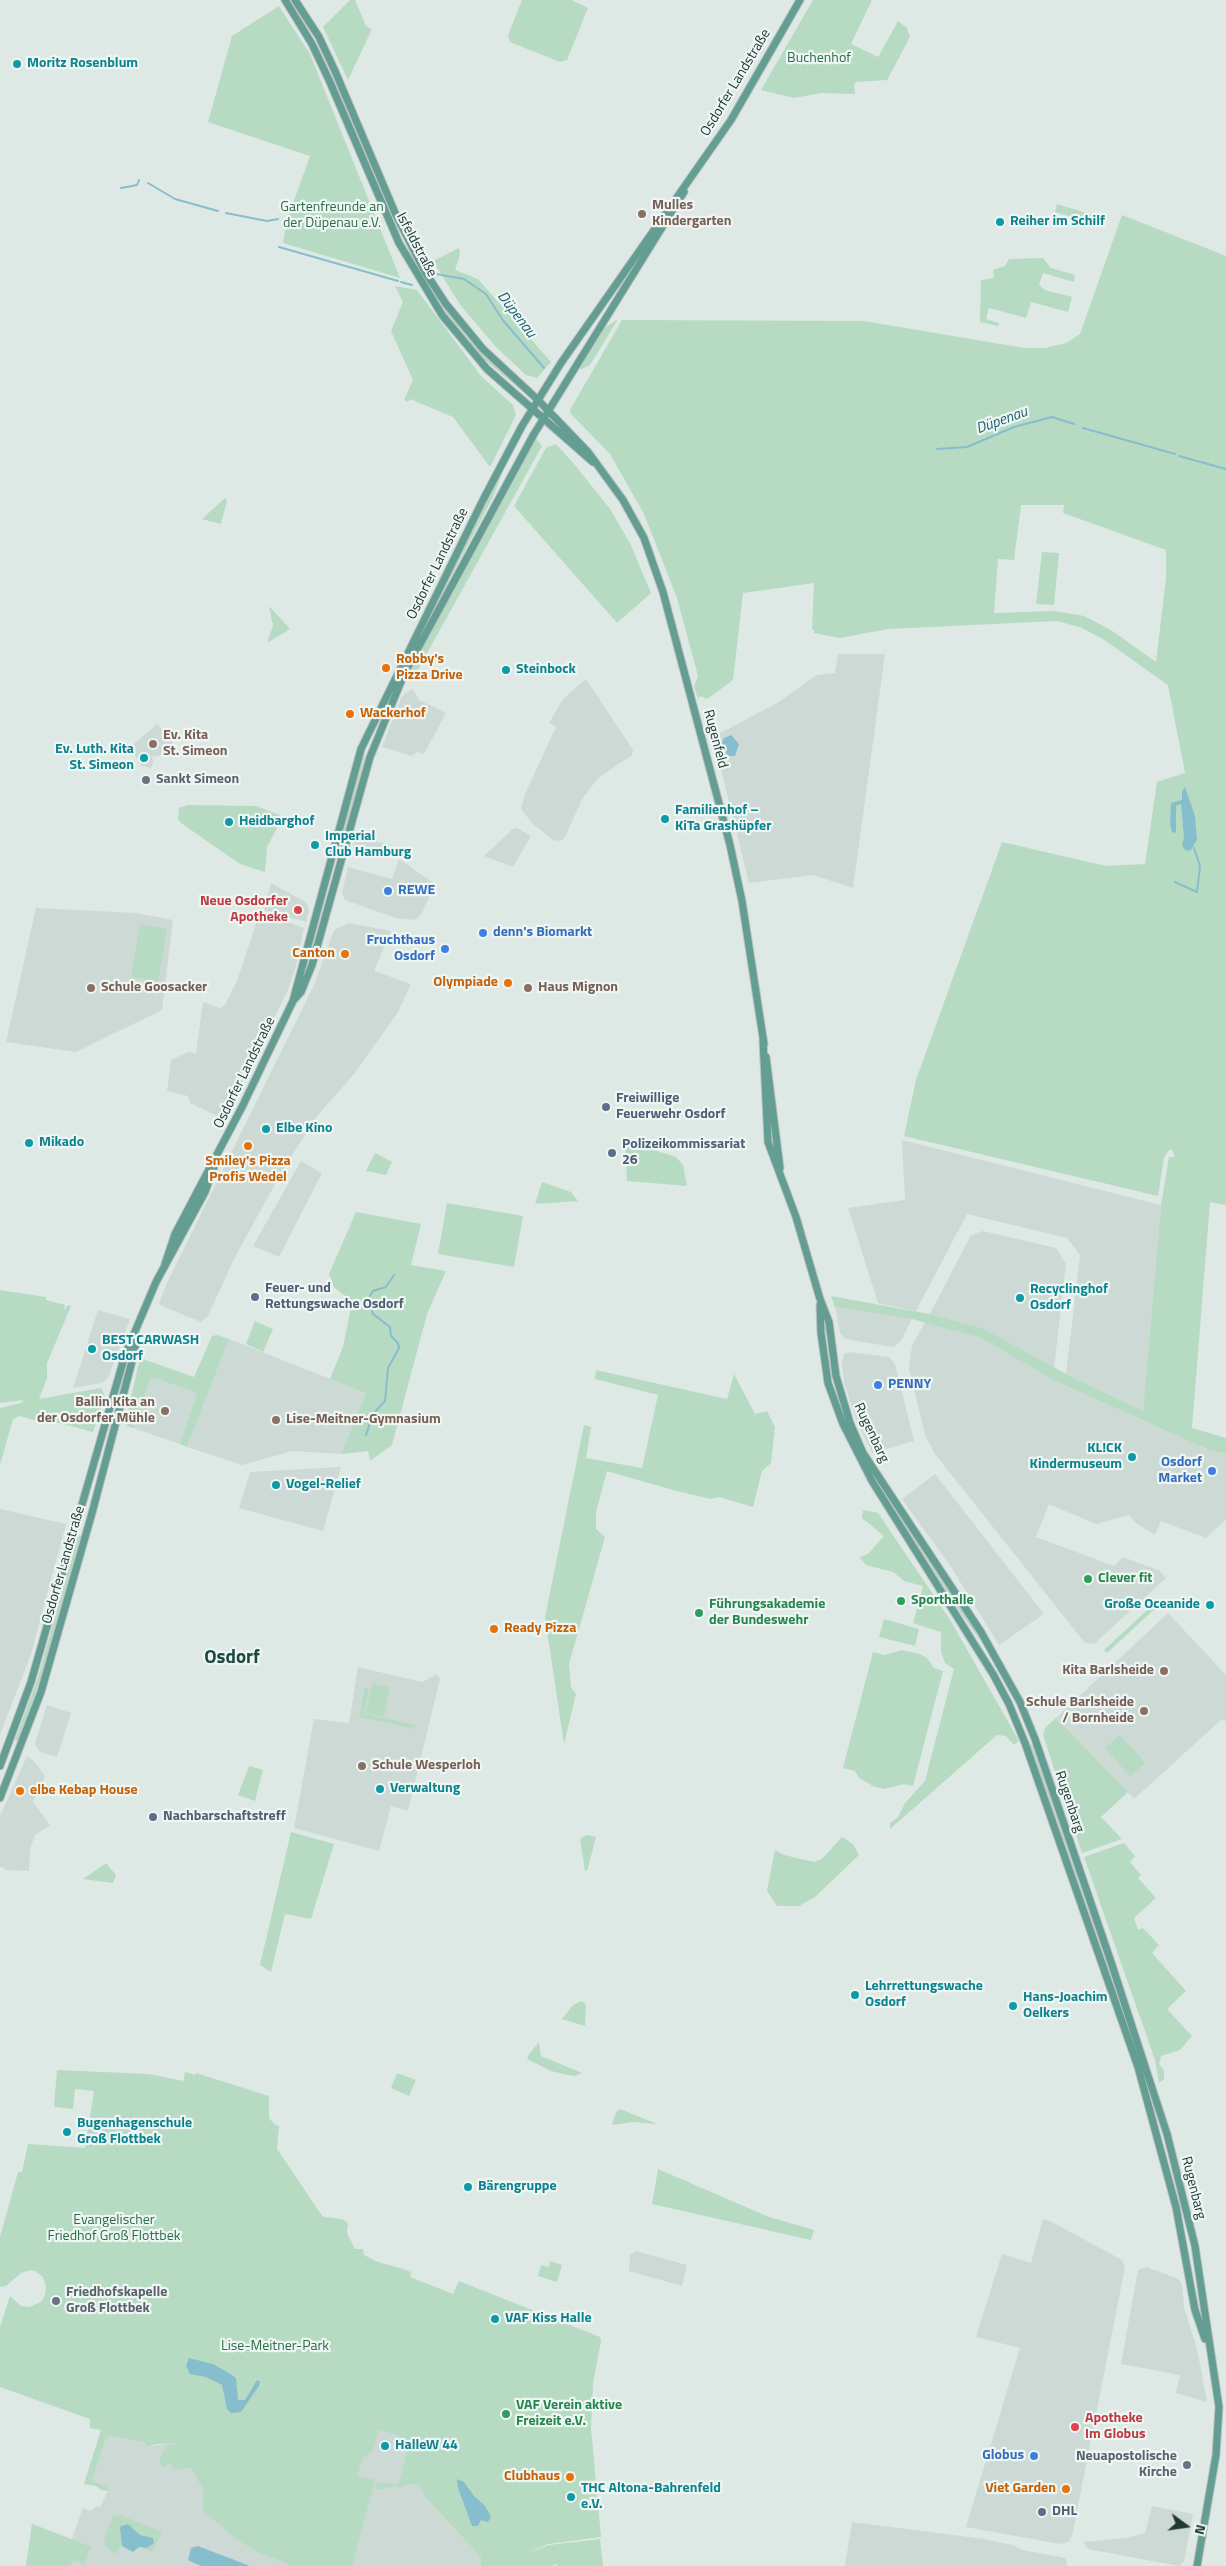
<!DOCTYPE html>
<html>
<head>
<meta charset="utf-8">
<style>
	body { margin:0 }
	#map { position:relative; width:1226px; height:2566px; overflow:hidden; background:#dee9e5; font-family:"Titillium Web",sans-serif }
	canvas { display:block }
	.north { position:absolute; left:1161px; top:2501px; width:50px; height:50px; -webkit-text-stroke:4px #eef6f3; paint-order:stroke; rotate:104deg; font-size:14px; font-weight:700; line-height:20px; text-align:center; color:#203833 }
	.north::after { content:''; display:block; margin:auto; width:18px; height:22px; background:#203833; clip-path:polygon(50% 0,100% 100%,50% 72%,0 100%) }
</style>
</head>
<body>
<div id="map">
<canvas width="1226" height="2566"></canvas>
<div class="north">N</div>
</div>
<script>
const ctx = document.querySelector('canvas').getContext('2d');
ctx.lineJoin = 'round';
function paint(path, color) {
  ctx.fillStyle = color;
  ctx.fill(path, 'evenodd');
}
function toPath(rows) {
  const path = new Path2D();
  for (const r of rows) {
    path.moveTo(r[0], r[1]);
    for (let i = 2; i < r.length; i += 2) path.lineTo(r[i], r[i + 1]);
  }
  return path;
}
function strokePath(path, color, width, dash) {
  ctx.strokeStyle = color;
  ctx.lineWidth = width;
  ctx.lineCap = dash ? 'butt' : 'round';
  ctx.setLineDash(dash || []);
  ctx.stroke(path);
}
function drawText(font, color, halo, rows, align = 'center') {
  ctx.font = font + ' "Titillium Web",sans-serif';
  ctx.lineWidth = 4.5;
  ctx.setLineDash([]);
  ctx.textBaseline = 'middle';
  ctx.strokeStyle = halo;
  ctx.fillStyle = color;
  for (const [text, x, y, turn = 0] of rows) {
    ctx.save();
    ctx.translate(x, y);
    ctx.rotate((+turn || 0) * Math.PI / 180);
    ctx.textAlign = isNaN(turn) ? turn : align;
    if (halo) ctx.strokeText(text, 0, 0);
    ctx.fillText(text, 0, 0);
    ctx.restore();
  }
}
paint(toPath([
	[838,654,885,654,853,888,813,875,749,883,713,737,777,703,817,675,835,673],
	[586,679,633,750,632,755,599,777,582,799,565,837,561,841,553,840,532,823,521,809,525,794,556,727,549,723,563,699],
	[413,689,419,700,446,713,424,754,417,752,412,756,382,747,401,698,405,693],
	[157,724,172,741,176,753,165,752,159,756,151,757,154,760,151,768,141,766,141,763,129,748],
	[517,828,531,836,513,867,484,856,513,829],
	[356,836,386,844,378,859,352,851],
	[399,859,438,886,430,896,420,916,414,920,396,918,345,900,342,893,348,867,392,879],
	[271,883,307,903,309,910,306,922,264,910],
	[36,908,135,913,173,920,162,1010,76,1052,6,1042],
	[260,912,304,928,296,966,287,992,224,1119,190,1103,188,1096,167,1091,171,1060,188,1052,196,1053,203,1002,220,1008,225,1005,237,981],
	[349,923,391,931,374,971,411,984,398,1012,354,1074,318,1115,285,1166,236,1255,208,1316,201,1322,162,1306,159,1303,167,1283,314,985,334,930],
	[902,1140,1161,1205,1143,1411,1066,1374,1080,1255,1067,1238,967,1214,916,1311,878,1303,848,1208,905,1200],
	[301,1161,322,1173,279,1257,253,1246],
	[983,1231,1056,1248,1066,1264,1054,1368,982,1328,930,1314,971,1235],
	[835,1307,912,1319,901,1341,893,1347,845,1339,840,1332],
	[98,1310,130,1319,108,1378,102,1383,73,1388],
	[925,1322,981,1338,1053,1380,1209,1450,1226,1454,1226,1519,1206,1538,1161,1521,1155,1535,1136,1523,1129,1515,1096,1524,1049,1504,1036,1537,1114,1566,1123,1557,1160,1571,1166,1578,1094,1644,1085,1643,935,1454,925,1435,909,1369,912,1346],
	[229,1339,366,1393,341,1454,292,1451,242,1465,187,1447],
	[849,1352,889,1357,895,1364,914,1441,872,1453,855,1416,844,1383,842,1363,844,1354],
	[155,1378,197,1393,180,1444,133,1428,150,1380],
	[341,1467,323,1531,239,1508,250,1472],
	[935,1474,1044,1614,999,1645,951,1567,902,1499],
	[0,1509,66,1524,31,1654,0,1735],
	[1168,1613,1226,1675,1226,1721,1221,1720,1134,1799,1056,1718],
	[358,1667,422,1682,437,1674,440,1679,408,1811,391,1806,379,1851,294,1828,314,1719,349,1723],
	[47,1705,71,1713,57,1757,40,1752,35,1744],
	[27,1756,34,1761,45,1776,33,1802,50,1825,35,1835,30,1849,29,1871,5,1870,5,1868,0,1867,0,1816],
	[1043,2219,1052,2222,1122,2260,1125,2267,1072,2536,1068,2542,1060,2544,966,2527,1020,2348,976,2337,1002,2254,1031,2263],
	[636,2251,687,2265,682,2286,629,2271,630,2255],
	[1147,2267,1178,2279,1182,2284,1184,2307,1197,2349,1207,2402,1176,2393,1180,2375,1121,2364,1138,2270],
	[366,2407,411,2423,425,2431,433,2445,436,2459,425,2491,427,2499,481,2557,481,2566,350,2566,348,2449,356,2423],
	[109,2436,146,2443,147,2447,170,2443,194,2444,302,2566,26,2566,32,2524,72,2539,83,2508,91,2511,96,2506,100,2507,108,2491,92,2481,106,2438],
	[1152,2506,1193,2514,1184,2562,1179,2566,1088,2549,1083,2542,1126,2538,1145,2533],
	[852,2522,984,2539,1012,2545,1023,2550,1065,2558,1067,2562,1066,2566,845,2566]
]), '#ccd9d4');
paint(toPath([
	[350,0,355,0,366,26,372,29,348,80,323,27],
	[522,0,571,0,588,8,567,60,560,62,510,42,508,35],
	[813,0,872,0,851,44,878,57,898,21,907,28,910,37,887,80,856,82,854,85,855,94,822,93,794,98,761,90],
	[279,6,310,54,400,278,283,243,287,220,310,156,208,122,232,36],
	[1057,204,1093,215,1090,222,1055,212],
	[1122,215,1226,256,1226,1205,1210,1202,1192,1428,1226,1438,1226,1454,1209,1450,1053,1380,981,1338,912,1319,835,1307,831,1296,930,1314,982,1328,1066,1374,1143,1411,1161,1205,1169,1157,1175,1157,1172,1149,1168,1151,1164,1158,1158,1196,904,1136,916,1080,1002,842,1106,866,1145,864,1157,782,1185,773,1168,685,1103,639,1082,628,1057,621,888,629,840,638,814,633,814,630,812,630,814,583,743,593,733,680,710,697,706,699,701,696,698,699,694,686,698,676,677,598,644,514,610,454,571,414,570,410,622,320,864,321,1024,348,1045,348,1066,343,1080,334],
	[1021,505,1064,505,1063,513,1166,550,1166,578,1156,662,1111,630,1084,616,1055,611,994,613,998,559,1014,560],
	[459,248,460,255,455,270,478,279,551,362,537,378,526,375,496,347,461,306,433,261],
	[1043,258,1051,268,1075,275,1074,282,1043,273,1039,285,1045,290,1072,297,1068,312,1031,302,1026,318,989,308,986,319,999,323,998,326,980,322,981,280,994,278,993,270,1005,266,1009,259],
	[421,273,467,337,520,390,475,351,454,327],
	[395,286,417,290,481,376,513,405,516,415,490,467,453,417,410,399,408,402,404,400,413,380,391,331,403,302],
	[618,319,590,365,580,370,582,362,604,328],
	[535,437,542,446,411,682,410,670],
	[556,444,575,465,610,509,630,543,651,593,617,623,514,506,546,448],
	[505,466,493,497,432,613,494,486],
	[225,498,227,501,221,524,202,519],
	[1042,552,1059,553,1054,605,1036,604],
	[269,606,290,629,267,643,273,626],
	[367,744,359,784,332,885,343,831],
	[188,805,256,806,280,815,282,819,267,847,265,872,240,864,181,823,178,819,179,808],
	[140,924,167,929,158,982,131,977],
	[625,1141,676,1157,683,1165,687,1186,627,1181],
	[375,1153,392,1162,386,1175,366,1171],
	[542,1182,571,1192,578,1201,535,1204],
	[447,1203,523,1216,514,1267,438,1254],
	[356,1212,421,1224,411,1265,446,1271,427,1314,392,1445,370,1461,368,1451,341,1454,366,1393,330,1379,343,1347,352,1302,334,1287,329,1274],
	[0,1290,46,1297,46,1300,65,1305,64,1310,68,1305,71,1306,47,1363,47,1378,39,1399,101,1388,105,1396,93,1432,40,1418,33,1420,20,1416,13,1419,0,1465,0,1408,21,1403,23,1400,0,1403],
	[255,1321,273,1329,263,1352,246,1344],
	[217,1335,229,1339,187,1447,180,1444,197,1393,155,1378,150,1380,133,1428,127,1426,126,1419,140,1358,194,1377,212,1336],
	[596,1370,727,1399,734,1374,755,1414,767,1411,775,1427,771,1463,762,1471,753,1507,719,1497,710,1499,673,1490,607,1471,596,1512,596,1529,605,1537,569,1664,571,1687,576,1694,564,1744,545,1617,584,1425,591,1427,586,1458,642,1468,658,1395,595,1379],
	[881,1489,947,1582,989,1653,960,1612],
	[863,1510,878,1513,949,1618,1019,1741,1014,1745,1006,1736,997,1735,890,1829,890,1823,898,1817,905,1803,925,1781,954,1669,945,1663,941,1652,941,1632,913,1623,923,1586,904,1581,893,1572,866,1565,859,1557,868,1554,884,1536,862,1518],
	[78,1535,81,1536,41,1678,19,1742,15,1740,38,1677],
	[1157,1601,1160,1604,1107,1653,1104,1650],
	[884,1619,919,1629,915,1646,879,1637],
	[901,1650,920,1654,928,1659,934,1668,943,1671,913,1786,904,1784,885,1789,875,1787,859,1778,855,1771,843,1768,873,1652,885,1655],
	[372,1683,390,1687,384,1717,366,1713],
	[365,1688,369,1689,364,1714,415,1725,415,1729,359,1717],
	[1056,1718,1128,1792,1101,1817,1122,1839,1082,1853,1043,1735,1045,1728],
	[1120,1735,1145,1763,1130,1776,1105,1748],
	[1032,1744,1120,1993,1118,1996,1030,1745],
	[249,1766,263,1770,255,1801,238,1795],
	[291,1832,334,1844,311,1919,285,1914,271,1972,260,1965],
	[586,1835,596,1837,587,1871,585,1871,580,1839],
	[842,1837,853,1844,859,1855,815,1897,799,1906,777,1906,767,1891,775,1850,784,1855,814,1862,822,1859],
	[1124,1843,1135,1856,1130,1862,1141,1875,1138,1878,1156,1898,1134,1918,1138,1930,1143,1928,1159,1945,1152,1953,1186,1991,1167,2009,1192,2036,1180,2050,1161,2056,1159,2064,1164,2070,1164,2079,1159,2083,1155,2060,1084,1857],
	[106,1863,116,1875,113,1883,83,1879],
	[582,2001,586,2005,585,2026,562,2019,573,2005],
	[539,2042,541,2056,582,2073,575,2076,568,2075,551,2071,527,2059,529,2054],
	[57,2070,149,2074,183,2081,183,2084,185,2072,195,2075,196,2073,269,2096,269,2118,274,2124,279,2126,277,2149,323,2217,342,2219,348,2223,347,2233,355,2249,363,2249,364,2255,378,2262,403,2269,411,2272,410,2277,453,2294,459,2281,600,2337,601,2341,593,2383,591,2428,601,2537,548,2544,525,2554,549,2545,600,2539,603,2566,557,2566,556,2564,552,2566,481,2566,481,2557,427,2499,419,2486,411,2483,400,2488,396,2486,376,2490,377,2483,399,2484,408,2447,398,2435,378,2430,373,2450,363,2458,357,2476,375,2480,352,2566,293,2566,256,2551,238,2540,203,2511,203,2489,191,2467,175,2470,170,2463,163,2468,159,2460,166,2446,179,2443,157,2444,146,2447,146,2443,110,2436,106,2438,92,2481,109,2488,108,2491,101,2490,96,2486,84,2484,101,2430,90,2428,90,2419,0,2387,0,2327,10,2296,21,2306,29,2307,41,2302,45,2296,46,2287,43,2277,35,2271,30,2270,21,2273,6,2286,0,2287,0,2237,18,2172,22,2172,28,2144,85,2148,94,2091,75,2089,73,2109,54,2107],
	[397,2073,416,2080,409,2096,391,2088],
	[620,2109,657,2124,632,2122,612,2125,616,2112],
	[658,2169,769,2217,814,2230,811,2240,652,2204],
	[550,2261,562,2265,557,2282,538,2276,541,2265,549,2267],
	[120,2515,162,2532,152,2552,143,2548,147,2548,154,2543,149,2537,120,2528,122,2546,115,2554,106,2547,104,2539,113,2516],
	[32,2524,91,2547,84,2565,74,2560,69,2566,26,2566]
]), '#b7dac3');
paint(toPath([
	[731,735,739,744,735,756,728,756,721,744,724,738],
	[1185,787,1195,816,1196,829,1197,840,1190,851,1185,850,1182,845,1184,838,1181,804,1176,806,1176,833,1172,832,1170,824,1171,803,1182,800,1182,792],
	[189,2358,213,2364,232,2375,236,2378,238,2400,245,2400,257,2380,260,2382,259,2386,241,2412,231,2413,227,2409,222,2385,206,2377,190,2374,186,2366],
	[457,2479,464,2482,474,2496,485,2506,491,2517,488,2522,481,2520,478,2526,472,2526,458,2488],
	[128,2524,140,2535,153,2538,154,2543,147,2548,139,2547,133,2552,122,2546,120,2528,121,2526],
	[198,2546,250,2566,202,2566,196,2564,188,2560,191,2548]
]), '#87becd');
strokePath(toPath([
	[148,183,175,199,218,211],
	[121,188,137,185,139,180],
	[226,213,267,221,278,219],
	[279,247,398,281],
	[436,274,464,279,486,294,502,319,544,368],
	[401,282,412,285],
	[1083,428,1175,454],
	[937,449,967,447,1014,427,1052,417,1074,424],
	[1179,456,1226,469],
	[1175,882,1197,892,1200,866,1194,848],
	[370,1296,373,1291,386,1287,394,1275],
	[366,1435,373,1414,385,1401,388,1368,399,1348,398,1343,391,1336,390,1327,373,1314,369,1299]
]), '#87becd', 2);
const major = toPath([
	[285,0,312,44,329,80,399,243,442,315,487,369,593,462],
	[295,0,319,37,335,71,396,215,425,272,446,304,483,349,538,400,588,452,623,500,644,538,663,592,730,845,742,901,764,1044],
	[293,1001,301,992,312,965,370,757,405,672,534,434,684,192],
	[763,1040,768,1142,796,1217,820,1299,829,1322,836,1376,850,1423,863,1453,981,1632,1020,1702,1035,1739,1111,1962,1167,2134,1195,2246,1219,2407,1216,2455,1197,2566],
	[766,1057,780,1168],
	[165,1264,175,1234,242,1107,293,1001,361,749,483,500,522,426,561,363,731,120,800,0],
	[820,1305,821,1333,828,1383,843,1424,872,1481,993,1674,1009,1704,1025,1743,1138,2067,1176,2207,1195,2310,1205,2339],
	[0,1766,31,1682,125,1355,156,1282,205,1192,217,1159],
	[0,1798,41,1692,92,1513,135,1350,136,1336]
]);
strokePath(major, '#bcc3c2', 9);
strokePath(major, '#649d92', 7);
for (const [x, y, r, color] of [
	[17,64,5,"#0f9aa8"],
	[642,214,5,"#8d6e63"],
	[1000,222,5,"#0f9aa8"],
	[386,668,5,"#e8710a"],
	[506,670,5,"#0f9aa8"],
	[350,714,5,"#e8710a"],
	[153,744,5,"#8d6e63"],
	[144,758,5,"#0f9aa8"],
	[146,780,5,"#6b7280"],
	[665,819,5,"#0f9aa8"],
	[229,822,5,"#0f9aa8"],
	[315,845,5,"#0f9aa8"],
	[388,891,5,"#3f7fe0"],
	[298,910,5,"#e0444e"],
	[483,933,5,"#3f7fe0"],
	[445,949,5,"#3f7fe0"],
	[345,954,5,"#e8710a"],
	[508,983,5,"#e8710a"],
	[91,988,5,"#8d6e63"],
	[528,988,5,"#8d6e63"],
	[606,1107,5,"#5c6f8a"],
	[266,1129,5,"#0f9aa8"],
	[29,1143,5,"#0f9aa8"],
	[248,1146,5,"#e8710a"],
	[612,1153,5,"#5c6f8a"],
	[255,1297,5,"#5c6f8a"],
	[1020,1298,5,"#0f9aa8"],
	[92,1349,5,"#0f9aa8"],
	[878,1385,5,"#3f7fe0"],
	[165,1411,5,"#8d6e63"],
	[276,1420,5,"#8d6e63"],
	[1132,1457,5,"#0f9aa8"],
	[1212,1471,5,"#3f7fe0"],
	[276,1485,5,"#0f9aa8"],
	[1088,1579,5,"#2e9e5b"],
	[901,1601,5,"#2e9e5b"],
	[1210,1605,5,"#0f9aa8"],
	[699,1613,5,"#2e9e5b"],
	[494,1629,5,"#e8710a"],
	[1164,1671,5,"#8d6e63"],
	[1144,1711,5,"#8d6e63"],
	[362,1766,5,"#8d6e63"],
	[380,1789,5,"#0f9aa8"],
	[20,1791,5,"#e8710a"],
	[153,1817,5,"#5c6f8a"],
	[855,1995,5,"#0f9aa8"],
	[1013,2006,5,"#0f9aa8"],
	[67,2132,5,"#0f9aa8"],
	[468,2187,5,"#0f9aa8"],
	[56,2301,5,"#6b7280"],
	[495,2319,5,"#0f9aa8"],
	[506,2414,5,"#2e9e5b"],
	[1075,2427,5,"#e0444e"],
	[385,2446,5,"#0f9aa8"],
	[1034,2456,5,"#3f7fe0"],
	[1187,2465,5,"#6b7280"],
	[570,2477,5,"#e8710a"],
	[1066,2489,5,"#e8710a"],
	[571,2497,5,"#0f9aa8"],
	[1042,2512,5,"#5c6f8a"]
]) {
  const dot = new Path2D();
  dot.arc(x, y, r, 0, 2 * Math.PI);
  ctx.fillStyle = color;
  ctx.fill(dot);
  strokePath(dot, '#eef6f3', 2);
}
drawText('14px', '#2c6d49', '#eef6f3', [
	["Buchenhof",819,59],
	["Gartenfreunde an",332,208],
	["der Düpenau e.V.",332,224],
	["Evangelischer",114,2221],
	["Friedhof Groß Flottbek",114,2237],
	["Lise-Meitner-Park",275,2347]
]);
drawText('bold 14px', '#0d838f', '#eef6f3', [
	["Moritz Rosenblum",27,64],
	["Reiher im Schilf",1010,222],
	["Steinbock",516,670],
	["Ev. Luth. Kita",134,750,"right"],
	["St. Simeon",134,766,"right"],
	["Familienhof –",675,811],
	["KiTa Grashüpfer",675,827],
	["Heidbarghof",239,822],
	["Imperial",325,837],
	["Club Hamburg",325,853],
	["Elbe Kino",276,1129],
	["Mikado",39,1143],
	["Recyclinghof",1030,1290],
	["Osdorf",1030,1306],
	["BEST CARWASH",102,1341],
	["Osdorf",102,1357],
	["KL!CK",1122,1449,"right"],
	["Kindermuseum",1122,1465,"right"],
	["Vogel-Relief",286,1485],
	["Große Oceanide",1200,1605,"right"],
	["Verwaltung",390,1789],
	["Lehrrettungswache",865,1987],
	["Osdorf",865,2003],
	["Hans-Joachim",1023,1998],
	["Oelkers",1023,2014],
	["Bugenhagenschule",77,2124],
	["Groß Flottbek",77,2140],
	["Bärengruppe",478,2187],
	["VAF Kiss Halle",505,2319],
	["HalleW 44",395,2446],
	["THC Altona-Bahrenfeld",581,2489],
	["e.V.",581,2505]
], 'left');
drawText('14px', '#203833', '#eef6f3', [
	["Osdorfer Landstraße",736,83,-59],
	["Isfeldstraße",416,245,62],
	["Osdorfer Landstraße",438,564,-64],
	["Rugenfeld",715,739,75],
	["Osdorfer Landstraße",245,1073,-64],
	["Rugenbarg",871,1433,65],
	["Osdorfer Landstraße",64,1565,-74],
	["Rugenbarg",1069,1802,71],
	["Rugenbarg",1193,2188,76]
]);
drawText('bold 14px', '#785e54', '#eef6f3', [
	["Mulles",652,206],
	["Kindergarten",652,222],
	["Ev. Kita",163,736],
	["St. Simeon",163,752],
	["Schule Goosacker",101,988],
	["Haus Mignon",538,988],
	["Ballin Kita an",155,1403,"right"],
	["der Osdorfer Mühle",155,1419,"right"],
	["Lise-Meitner-Gymnasium",286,1420],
	["Kita Barlsheide",1154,1671,"right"],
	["Schule Barlsheide",1134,1703,"right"],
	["/ Bornheide",1134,1719,"right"],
	["Schule Wesperloh",372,1766]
], 'left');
drawText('bold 14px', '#c56008', '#eef6f3', [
	["Robby's",396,660],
	["Pizza Drive",396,676],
	["Wackerhof",360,714],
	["Canton",335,954,"right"],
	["Olympiade",498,983,"right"],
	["Smiley's Pizza",248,1162,"center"],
	["Profis Wedel",248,1178,"center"],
	["Ready Pizza",504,1629],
	["elbe Kebap House",30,1791],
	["Clubhaus",560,2477,"right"],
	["Viet Garden",1056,2489,"right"]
], 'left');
drawText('bold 14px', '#5b616d', '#eef6f3', [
	["Sankt Simeon",156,780],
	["Friedhofskapelle",66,2293],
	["Groß Flottbek",66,2309],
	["Neuapostolische",1177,2457,"right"],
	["Kirche",1177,2473,"right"]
], 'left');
drawText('bold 14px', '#366cbe', '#eef6f3', [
	["REWE",398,891],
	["denn's Biomarkt",493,933],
	["Fruchthaus",435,941,"right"],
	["Osdorf",435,957,"right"],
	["PENNY",888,1385],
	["Osdorf",1202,1463,"right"],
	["Market",1202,1479,"right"],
	["Globus",1024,2456,"right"]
], 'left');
drawText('bold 14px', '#be3a42', '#eef6f3', [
	["Neue Osdorfer",288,902],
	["Apotheke",288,918],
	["Apotheke",1085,2419,"left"],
	["Im Globus",1085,2435,"left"]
], 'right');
drawText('bold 14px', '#4e5e75', '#eef6f3', [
	["Freiwillige",616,1099],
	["Feuerwehr Osdorf",616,1115],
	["Polizeikommissariat",622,1145],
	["26",622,1161],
	["Feuer- und",265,1289],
	["Rettungswache Osdorf",265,1305],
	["Nachbarschaftstreff",163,1817],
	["DHL",1052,2512]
], 'left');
drawText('bold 14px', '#27864d', '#eef6f3', [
	["Clever fit",1098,1579],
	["Sporthalle",911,1601],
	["Führungsakademie",709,1605],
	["der Bundeswehr",709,1621],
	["VAF Verein aktive",516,2406],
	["Freizeit e.V.",516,2422]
], 'left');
drawText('italic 15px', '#1d5e71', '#eef6f3', [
	["Düpenau",516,315,53],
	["Düpenau",1002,421,-20]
]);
drawText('bold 19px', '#1d4941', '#eef6f3', [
	["Osdorf",232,1658]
]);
</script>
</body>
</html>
